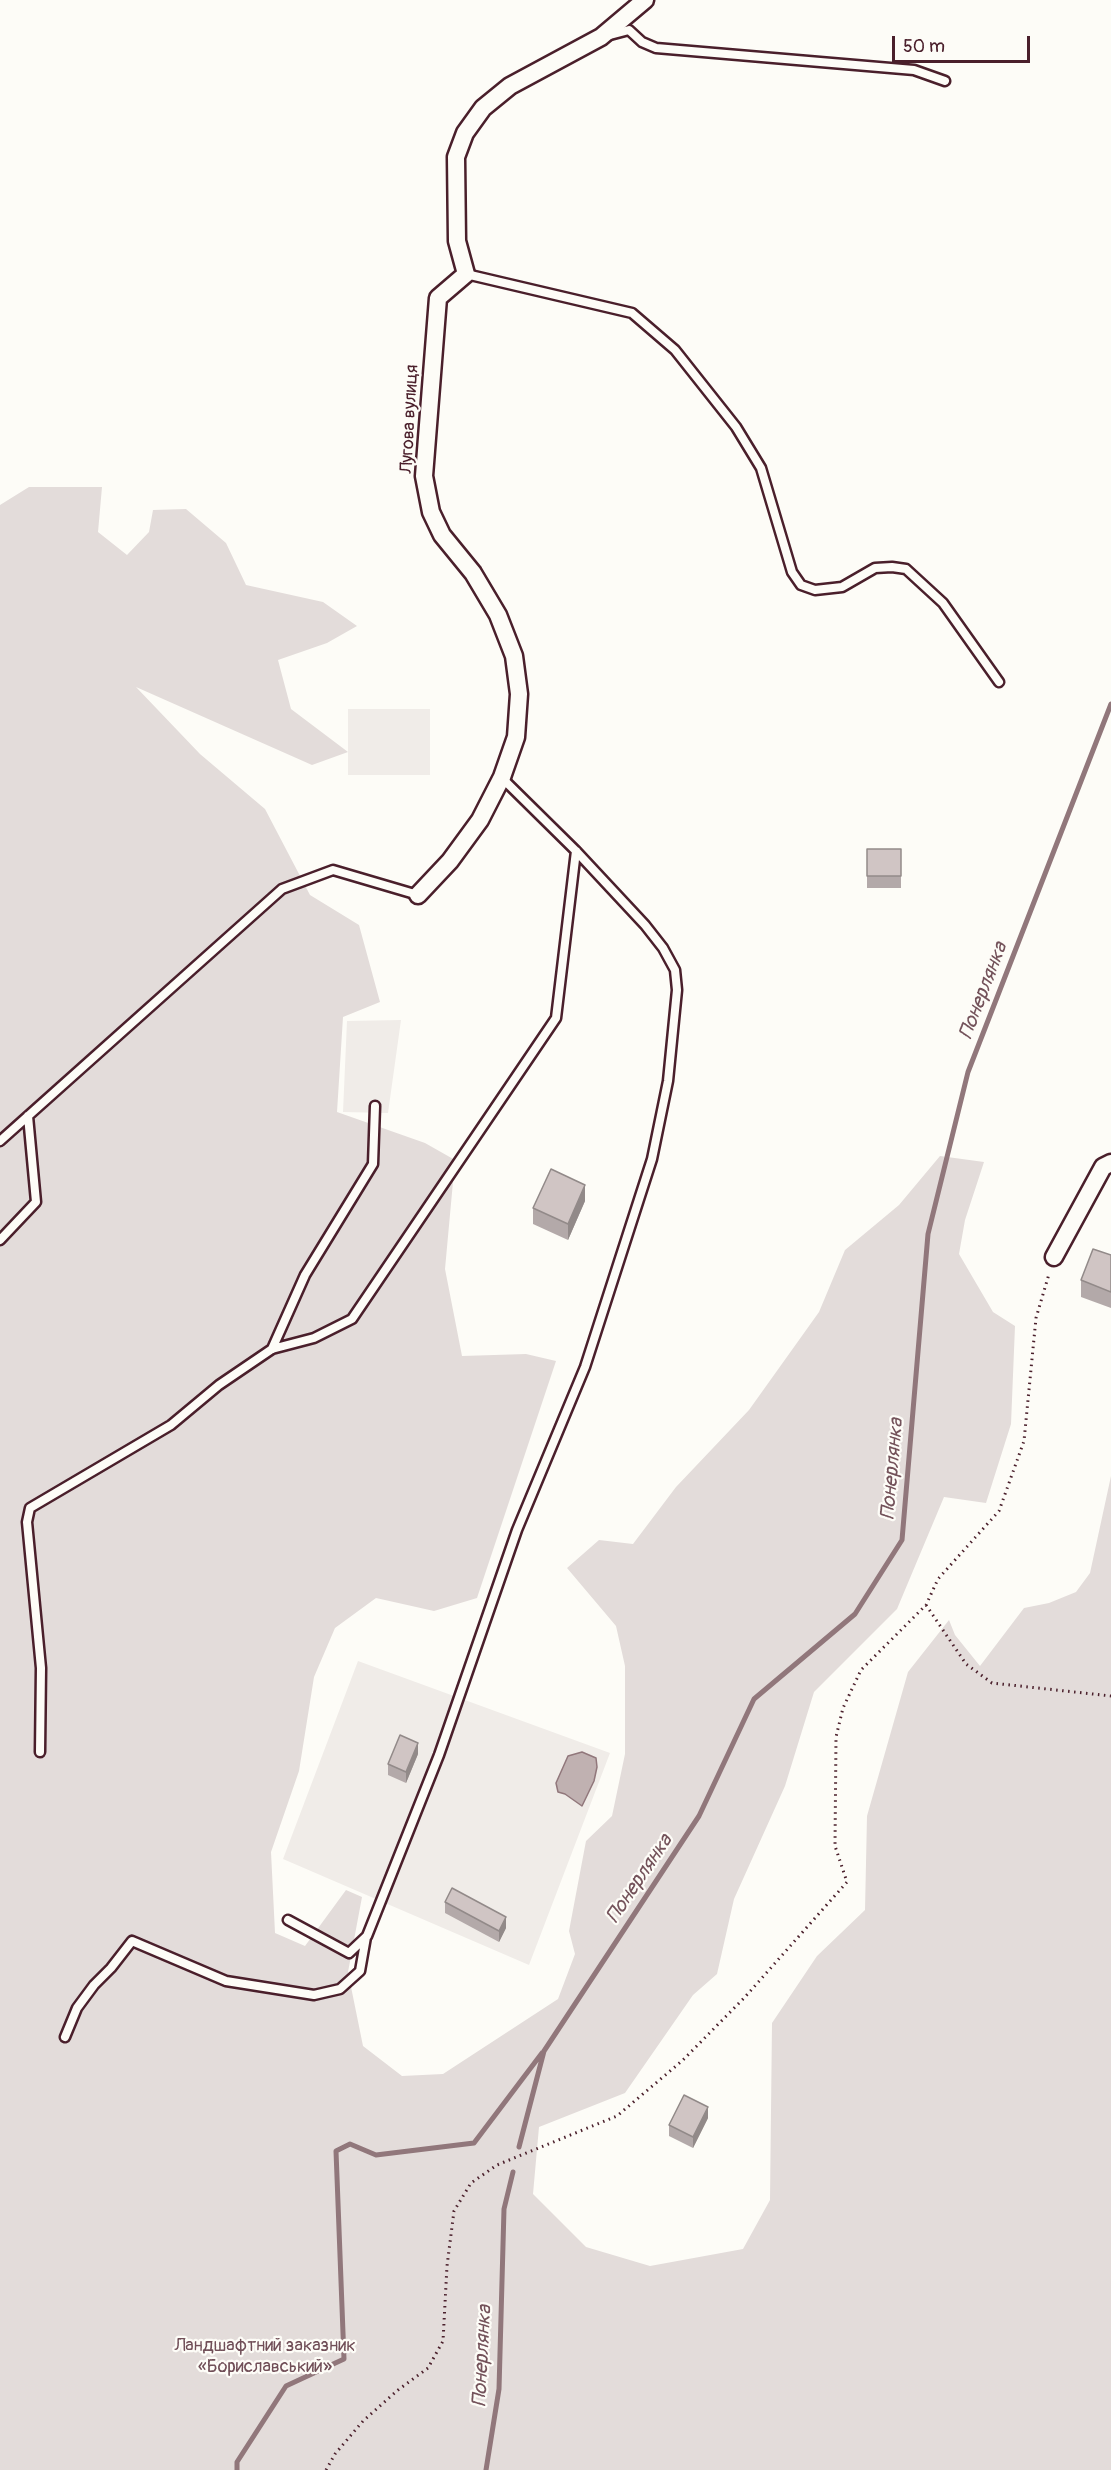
<!DOCTYPE html>
<html>
<head>
<meta charset="utf-8">
<style>
	body { margin:0 }
	#map { position:relative; width:1111px; height:2470px; overflow:hidden; background:#fdfcf7; font-family:Pangolin,sans-serif }
	canvas { display:block }
	.scale { position:absolute; left:892px; top:36px; width:138px; height:27px; box-sizing:border-box; border:3px solid #4a1f2b; border-top:0; padding-left:8px; font-size:18px; line-height:21px; white-space:nowrap; color:#4a1f2b; -webkit-text-stroke:4px #fdfcf7; paint-order:stroke }
</style>
</head>
<body>
<div id="map">
<canvas width="1111" height="2470"></canvas>
<div class="scale">50 m</div>
</div>
<script>
const ctx = document.querySelector('canvas').getContext('2d');
ctx.lineJoin = 'round';
function paint(path, color) {
  ctx.fillStyle = color;
  ctx.fill(path, 'evenodd');
}
function toPath(rows) {
  const path = new Path2D();
  for (const r of rows) {
    path.moveTo(r[0], r[1]);
    for (let i = 2; i < r.length; i += 2) path.lineTo(r[i], r[i + 1]);
  }
  return path;
}
function strokePath(path, color, width, dash) {
  ctx.strokeStyle = color;
  ctx.lineWidth = width;
  ctx.lineCap = dash ? 'butt' : 'round';
  ctx.setLineDash(dash || []);
  ctx.stroke(path);
}
function drawText(font, color, halo, rows, align = 'center') {
  ctx.font = font + ' Pangolin,sans-serif';
  ctx.lineWidth = 4.5;
  ctx.setLineDash([]);
  ctx.textBaseline = 'middle';
  ctx.strokeStyle = halo;
  ctx.fillStyle = color;
  for (const [text, x, y, turn = 0] of rows) {
    ctx.save();
    ctx.translate(x, y);
    ctx.rotate((+turn || 0) * Math.PI / 180);
    ctx.textAlign = isNaN(turn) ? turn : align;
    if (halo) ctx.strokeText(text, 0, 0);
    ctx.fillText(text, 0, 0);
    ctx.restore();
  }
}
paint(toPath([
	[348,709,430,709,430,775,348,775],
	[401,1020,388,1113,343,1112,347,1021],
	[358,1661,610,1753,529,1965,283,1859]
]), '#f0ece8');
paint(toPath([
	[29,487,102,487,98,532,127,555,149,532,153,510,186,509,226,543,246,585,323,602,357,626,327,643,278,660,291,709,348,752,312,765,136,687,200,754,265,809,310,895,359,925,380,1002,343,1017,337,1112,425,1143,455,1160,445,1269,462,1356,526,1354,556,1361,477,1598,434,1611,376,1598,335,1628,314,1677,299,1771,271,1852,275,1933,305,1946,346,1890,362,1897,348,1972,363,2046,402,2076,443,2074,558,1999,575,1954,569,1931,586,1841,612,1816,625,1754,625,1666,616,1626,567,1568,599,1540,633,1544,676,1487,749,1410,819,1312,845,1250,899,1205,940,1156,984,1162,965,1220,959,1254,993,1312,1015,1326,1011,1424,986,1503,944,1497,897,1609,814,1692,785,1786,734,1899,717,1974,693,1995,625,2093,539,2127,533,2194,586,2247,650,2266,743,2249,770,2200,772,2023,817,1956,865,1910,867,1816,908,1672,949,1620,955,1635,980,1666,1024,1608,1049,1603,1076,1592,1090,1573,1111,1476,1111,2470,0,2470,0,505]
]), '#e3dcda');
const water = toPath([
	[582,1752,596,1758,597,1767,594,1781,582,1806,565,1794,558,1792,556,1783,568,1756,582,1752]
]);
paint(water, '#c0b1b1');
strokePath(water, '#91777b', 1.5);
strokePath(toPath([
	[519,2147,544,2051,699,1816,754,1699,855,1614,902,1540,928,1234,968,1072,1111,704],
	[237,2470,237,2462,286,2386,344,2359,336,2151,350,2144,376,2155,474,2143,542,2053],
	[486,2470,499,2389,504,2209,513,2172]
]), '#91777b', 5);
const lane = toPath([
	[610,35,629,30,642,42,656,48,914,70,945,81],
	[466,274,632,313,675,350,736,427,761,468,792,572,801,585,815,590,842,587,875,568,892,567,906,569,943,603,999,682],
	[0,1141,282,889,333,870,418,895],
	[0,1240,36,1202,28,1116],
	[272,1349,305,1275,373,1164,375,1106],
	[40,1752,41,1668,27,1522,30,1508,171,1425,219,1385,272,1349,314,1338,352,1319,556,1018,576,851],
	[288,1920,349,1953,367,1936,439,1755,517,1530,585,1367,652,1159,668,1081,677,990,675,970,663,948,645,925,576,851,502,778],
	[65,2037,77,2008,94,1985,111,1968,132,1941,226,1981,314,1995,340,1989,360,1971,366,1937]
]);
const street = toPath([
	[418,895,450,861,480,820,502,777,516,737,519,694,514,656,498,615,473,573,442,535,431,512,424,476,438,298,466,274,457,241,456,157,465,133,483,108,510,86,601,37,645,0],
	[1054,1257,1103,1167,1111,1163]
]);
strokePath(lane, '#4a1f2b', 13);
strokePath(street, '#4a1f2b', 21);
strokePath(toPath([
	[926,1605,966,1664,992,1683,1111,1696],
	[326,2470,335,2454,363,2421,398,2390,428,2368,443,2341,447,2266,454,2211,471,2183,497,2165,617,2116,683,2060,745,1997,847,1882,835,1846,836,1737,843,1708,861,1670,926,1605,938,1579,999,1511,1024,1441,1036,1318,1049,1274]
]), '#4a1f2b', 3, [1.5, 4.5]);
strokePath(lane, '#fdfcf7', 8);
strokePath(street, '#fdfcf7', 16);
paint(toPath([
	[867,849,901,849,901,888,867,888],
	[585,1201,568,1240,533,1224,533,1208],
	[1111,1255,1111,1308,1081,1297,1081,1280],
	[418,1754,406,1783,388,1775,388,1764],
	[445,1902,506,1928,499,1942,445,1913],
	[708,2118,693,2148,669,2136,669,2125]
]), '#b3a9a9');
paint(toPath([
	[585,1185,585,1201,568,1240,568,1224],
	[418,1743,418,1754,406,1783,406,1772],
	[506,1917,506,1928,499,1942,499,1931],
	[708,2107,708,2118,693,2148,693,2137]
]), '#928a89');
const building = toPath([
	[867,849,901,849,901,876,867,876,867,849],
	[551,1169,585,1185,568,1224,533,1208,551,1169],
	[1093,1249,1111,1255,1111,1292,1081,1280,1093,1249],
	[400,1735,418,1743,406,1772,388,1764,400,1735],
	[452,1888,506,1917,499,1931,445,1902,452,1888],
	[684,2095,708,2107,693,2137,669,2125,684,2095]
]);
paint(building, '#d0c5c4');
strokePath(building, '#928a89', 1.5);
drawText('18px', '#4a1f2b', '#fdfcf7', [
	["Лугова вулиця",410,419,-87]
]);
drawText('18px', '#704e57', '#fdfcf7', [
	["Ландшафтний заказник",265,2346],
	["«Бориславський»",265,2367]
]);
drawText('italic 20px', '#73525a', '#fdfcf7', [
	["Понерлянка",984,991,-69],
	["Понерлянка",893,1469,-85],
	["Понерлянка",640,1879,-56],
	["Понерлянка",483,2356,-87]
]);
</script>
</body>
</html>
